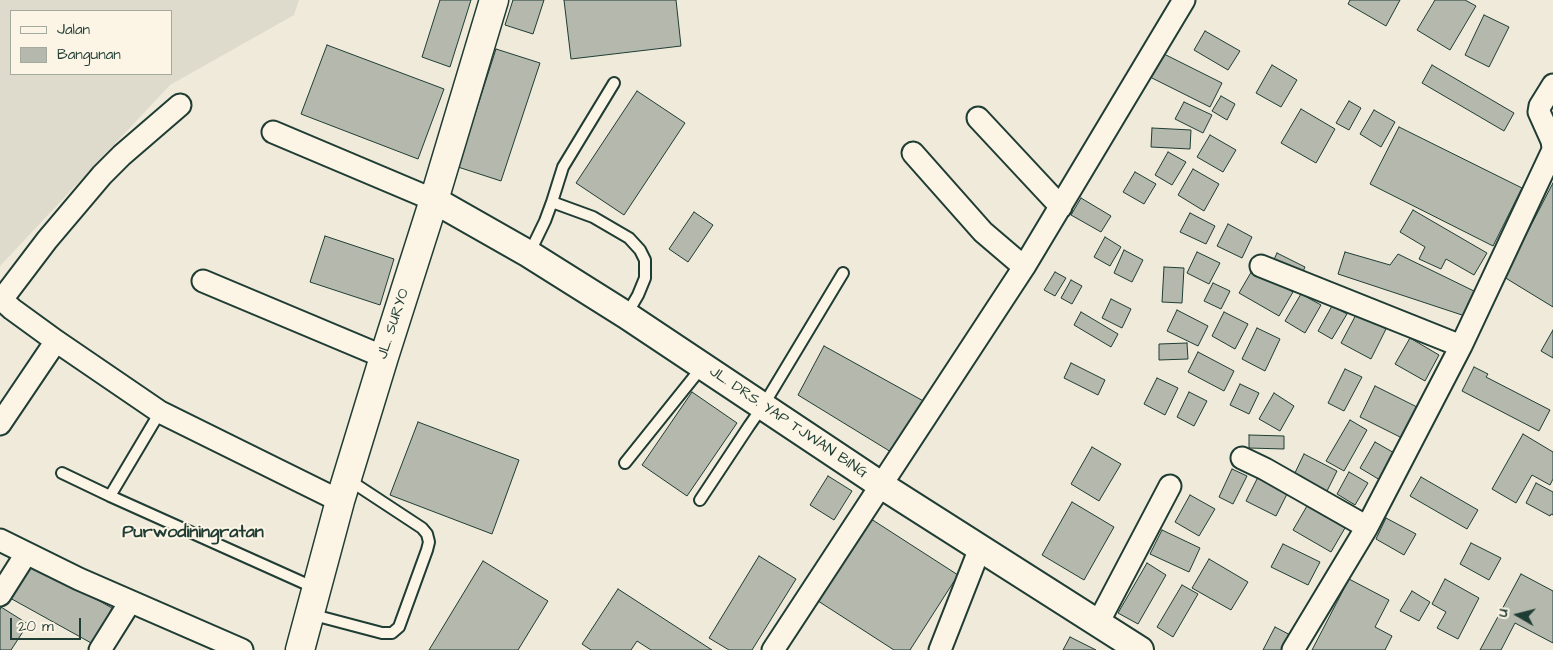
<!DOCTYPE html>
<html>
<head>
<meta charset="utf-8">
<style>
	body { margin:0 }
	#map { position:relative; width:1553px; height:650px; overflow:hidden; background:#efeada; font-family:"Architects Daughter",sans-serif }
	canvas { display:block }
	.legend { position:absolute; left:10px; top:10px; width:162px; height:65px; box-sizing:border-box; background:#fcf5e5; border:1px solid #a4ab9e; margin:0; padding:6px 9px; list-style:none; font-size:15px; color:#1f3d34 }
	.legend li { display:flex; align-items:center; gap:10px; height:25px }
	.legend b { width:25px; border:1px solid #a4ab9e }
	.north { position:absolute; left:1493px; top:590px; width:50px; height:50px; -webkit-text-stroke:4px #fcf5e5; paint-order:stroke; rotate:278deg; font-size:14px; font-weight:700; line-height:20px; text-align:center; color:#1f3d34 }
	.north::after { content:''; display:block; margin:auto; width:18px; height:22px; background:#1f3d34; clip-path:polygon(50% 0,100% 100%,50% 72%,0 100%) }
	.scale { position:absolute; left:10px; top:618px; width:71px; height:22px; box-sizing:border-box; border:2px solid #1f3d34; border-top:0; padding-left:6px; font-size:15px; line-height:18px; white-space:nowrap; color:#1f3d34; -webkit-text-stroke:4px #fcf5e5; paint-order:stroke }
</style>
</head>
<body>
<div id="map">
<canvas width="1553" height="650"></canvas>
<ul class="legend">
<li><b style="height:6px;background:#fcf5e5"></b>Jalan</li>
<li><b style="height:14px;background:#b5b9ad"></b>Bangunan</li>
</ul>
<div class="north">U</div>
<div class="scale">20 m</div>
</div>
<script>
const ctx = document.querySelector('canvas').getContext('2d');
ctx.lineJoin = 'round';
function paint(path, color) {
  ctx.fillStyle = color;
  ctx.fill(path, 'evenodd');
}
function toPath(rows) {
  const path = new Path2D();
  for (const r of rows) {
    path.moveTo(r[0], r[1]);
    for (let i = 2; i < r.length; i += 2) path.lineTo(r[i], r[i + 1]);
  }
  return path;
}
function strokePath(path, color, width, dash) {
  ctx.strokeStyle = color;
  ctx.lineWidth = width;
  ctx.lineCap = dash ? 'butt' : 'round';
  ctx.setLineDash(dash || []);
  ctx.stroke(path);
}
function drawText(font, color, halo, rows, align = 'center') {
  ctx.font = font + ' "Architects Daughter",sans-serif';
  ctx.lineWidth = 4;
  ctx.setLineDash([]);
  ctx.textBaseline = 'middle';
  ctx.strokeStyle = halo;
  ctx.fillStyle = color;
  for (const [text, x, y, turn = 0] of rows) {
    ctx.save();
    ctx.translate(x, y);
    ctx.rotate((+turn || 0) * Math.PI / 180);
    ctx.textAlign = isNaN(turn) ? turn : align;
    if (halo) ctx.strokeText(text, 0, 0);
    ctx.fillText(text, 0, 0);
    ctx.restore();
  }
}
paint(toPath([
	[0,0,299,0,294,15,170,85,0,266],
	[11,11,171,11,171,74,11,74]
]), '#dedbcc');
const building = toPath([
	[440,0,471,0,450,67,422,57,440,0],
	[513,0,544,0,533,34,505,25,513,0],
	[564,0,676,0,681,46,571,59,564,0],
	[1350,0,1400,0,1386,26,1348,4,1350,0],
	[1435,0,1465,0,1476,6,1450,50,1417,30,1435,0],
	[1484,15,1509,27,1489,67,1465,55,1484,15],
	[1205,31,1240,51,1228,70,1194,50,1205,31],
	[327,45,444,89,418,159,301,114,327,45],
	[496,49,540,63,501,181,458,167,496,49],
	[1162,53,1222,83,1210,107,1150,77,1162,53],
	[1272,65,1297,80,1281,107,1256,93,1272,65],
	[1432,65,1514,113,1504,131,1422,83,1432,65],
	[637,91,685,123,624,215,576,183,637,91],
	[1221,96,1235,104,1227,120,1212,111,1221,96],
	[1349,101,1361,108,1349,130,1336,123,1349,101],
	[1184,102,1212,115,1203,133,1175,119,1184,102],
	[1301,109,1335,129,1316,163,1281,143,1301,109],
	[1374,110,1395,122,1381,147,1360,134,1374,110],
	[1399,127,1522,188,1493,246,1370,184,1399,127],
	[1152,128,1191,130,1190,149,1151,147,1152,128],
	[1210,135,1236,150,1223,172,1197,157,1210,135],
	[1168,152,1186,162,1172,185,1155,175,1168,152],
	[1193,169,1219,184,1204,211,1178,195,1193,169],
	[1135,172,1156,184,1144,204,1123,192,1135,172],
	[1553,183,1553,307,1504,277,1553,183],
	[1081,198,1111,216,1101,232,1071,215,1081,198],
	[1413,210,1487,253,1474,275,1446,259,1441,269,1419,259,1425,247,1400,232,1413,210],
	[694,212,713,225,688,262,669,249,694,212],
	[1190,213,1215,226,1206,244,1180,232,1190,213],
	[1228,224,1252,237,1242,258,1217,246,1228,224],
	[325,236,394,259,380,305,310,282,325,236],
	[1105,237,1121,247,1110,266,1094,257,1105,237],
	[1124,250,1143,260,1132,282,1114,273,1124,250],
	[1197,252,1220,263,1209,284,1187,273,1197,252],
	[1345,252,1390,265,1398,254,1476,292,1468,317,1338,274,1345,252],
	[1277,253,1305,267,1299,280,1271,266,1277,253],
	[1164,267,1184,268,1182,303,1162,302,1164,267],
	[1253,269,1293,292,1279,316,1239,293,1253,269],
	[1055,272,1066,278,1055,296,1044,290,1055,272],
	[1071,280,1082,286,1072,304,1061,298,1071,280],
	[1213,283,1230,291,1221,309,1204,301,1213,283],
	[1301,294,1321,305,1305,333,1285,321,1301,294],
	[1111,299,1131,309,1122,328,1102,318,1111,299],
	[1332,306,1347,314,1332,339,1318,331,1332,306],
	[1177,310,1208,326,1198,346,1167,331,1177,310],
	[1081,312,1118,334,1111,347,1074,325,1081,312],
	[1224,312,1248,324,1235,349,1212,336,1224,312],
	[1357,313,1386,329,1371,359,1341,343,1357,313],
	[1257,328,1280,339,1265,371,1242,359,1257,328],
	[1553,330,1553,358,1541,351,1553,330],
	[1410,338,1439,355,1425,381,1395,364,1410,338],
	[1187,343,1188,359,1159,360,1159,344,1187,343],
	[824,346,927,403,896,455,798,395,824,346],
	[1198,352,1234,371,1224,391,1188,372,1198,352],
	[1071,363,1105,380,1098,395,1064,378,1071,363],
	[1474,367,1488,374,1486,377,1550,410,1539,431,1462,391,1474,367],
	[1345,369,1362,377,1344,411,1328,403,1345,369],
	[1157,378,1178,388,1165,415,1144,404,1157,378],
	[1240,384,1259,393,1249,414,1230,405,1240,384],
	[1375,386,1417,407,1402,438,1360,417,1375,386],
	[692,392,737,423,687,496,642,465,692,392],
	[1189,392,1207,401,1194,426,1177,417,1189,392],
	[1274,393,1294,406,1280,431,1259,419,1274,393],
	[1350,420,1367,430,1344,471,1326,461,1350,420],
	[418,422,519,460,492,534,390,495,418,422],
	[1523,434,1553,452,1553,479,1550,485,1532,475,1516,503,1492,489,1523,434],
	[1249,435,1284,436,1284,449,1249,448,1249,435],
	[1375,442,1396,454,1380,480,1360,468,1375,442],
	[1092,447,1121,464,1099,501,1071,484,1092,447],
	[1304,454,1337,471,1326,493,1293,477,1304,454],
	[1232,469,1247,476,1233,504,1219,497,1232,469],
	[1349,472,1368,483,1355,505,1337,494,1349,472],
	[1259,475,1289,490,1276,516,1246,501,1259,475],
	[828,476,852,491,834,520,810,505,828,476],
	[1421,477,1478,510,1467,529,1410,496,1421,477],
	[1536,483,1553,492,1553,515,1551,514,1550,516,1526,503,1536,483],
	[1190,495,1215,509,1199,536,1175,522,1190,495],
	[1072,502,1114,527,1084,580,1042,555,1072,502],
	[1307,506,1345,528,1331,552,1293,530,1307,506],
	[868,517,958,575,910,650,894,650,815,599,868,517],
	[1386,518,1416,534,1404,555,1376,539,1386,518],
	[1162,530,1200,548,1189,572,1150,554,1162,530],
	[1471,543,1501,558,1489,580,1460,564,1471,543],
	[1283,544,1320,562,1308,585,1271,567,1283,544],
	[759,556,796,579,752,650,729,650,709,638,759,556],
	[1209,559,1248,582,1231,610,1192,588,1209,559],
	[483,561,548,601,518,650,429,650,483,561],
	[30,562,112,608,93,644,10,598,30,562],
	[1147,563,1166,575,1138,624,1118,613,1147,563],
	[1521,574,1553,591,1553,643,1515,623,1501,650,1480,650,1521,574],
	[1349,579,1389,600,1375,627,1392,636,1385,650,1312,650,1349,579],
	[1445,579,1479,598,1458,639,1437,628,1446,612,1432,604,1445,579],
	[1182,585,1198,594,1173,637,1157,627,1182,585],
	[618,589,712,650,651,650,637,641,631,650,591,650,582,644,618,589],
	[1412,591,1430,602,1419,621,1400,611,1412,591],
	[1,607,28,624,11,650,0,650,0,610,1,607],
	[1275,627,1296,638,1290,650,1263,650,1275,627],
	[1070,637,1096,650,1063,650,1070,637]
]);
paint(building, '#b5b9ad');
strokePath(building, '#1f3d34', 1);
const service = toPath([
	[552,202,563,167,614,83],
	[529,254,545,221,552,202,593,217,629,238,640,250,645,260,645,278,638,295,627,314],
	[160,412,110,496,315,588],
	[625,463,702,367],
	[62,473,110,496],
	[700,500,749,426,763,406,843,273],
	[310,614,382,633,392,633,399,627,427,550,429,542,427,534,422,528,349,480]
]);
const minor = toPath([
	[1553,85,1540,106,1539,112,1552,141,1553,148],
	[978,118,1061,207],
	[273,132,434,200],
	[913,153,983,232,1024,267],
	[1261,266,1461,346],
	[203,281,384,357],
	[0,298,12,309,56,341,160,412,340,501],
	[0,302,47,240,102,175,122,155,180,105],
	[0,424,56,341],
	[1242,458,1265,469,1367,527],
	[0,540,79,579,242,650],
	[0,595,26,554],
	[1098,623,1170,486],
	[100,650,130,602],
	[773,650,1024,267,1184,0],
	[940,650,980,548],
	[1293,650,1367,527,1461,346,1553,150]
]);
const tertiary = toPath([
	[434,200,529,254,626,315,881,485,1140,650]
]);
const secondary = toPath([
	[300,650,340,501,384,357,434,200,494,0]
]);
strokePath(service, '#1f3d34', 14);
strokePath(minor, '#1f3d34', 25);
strokePath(tertiary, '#1f3d34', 30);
strokePath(secondary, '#1f3d34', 31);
strokePath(service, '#fcf5e5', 10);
strokePath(minor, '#fcf5e5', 21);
strokePath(tertiary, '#fcf5e5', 26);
strokePath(secondary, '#fcf5e5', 28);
drawText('15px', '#1f3d34', '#fcf5e5', [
	["JL. SURYO",394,324,-72],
	["JL. DRS. YAP TJWAN BING",788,423,34]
]);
drawText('bold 18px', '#1f3d34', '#fcf5e5', [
	["Purwodiningratan",193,533]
]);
</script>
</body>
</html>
